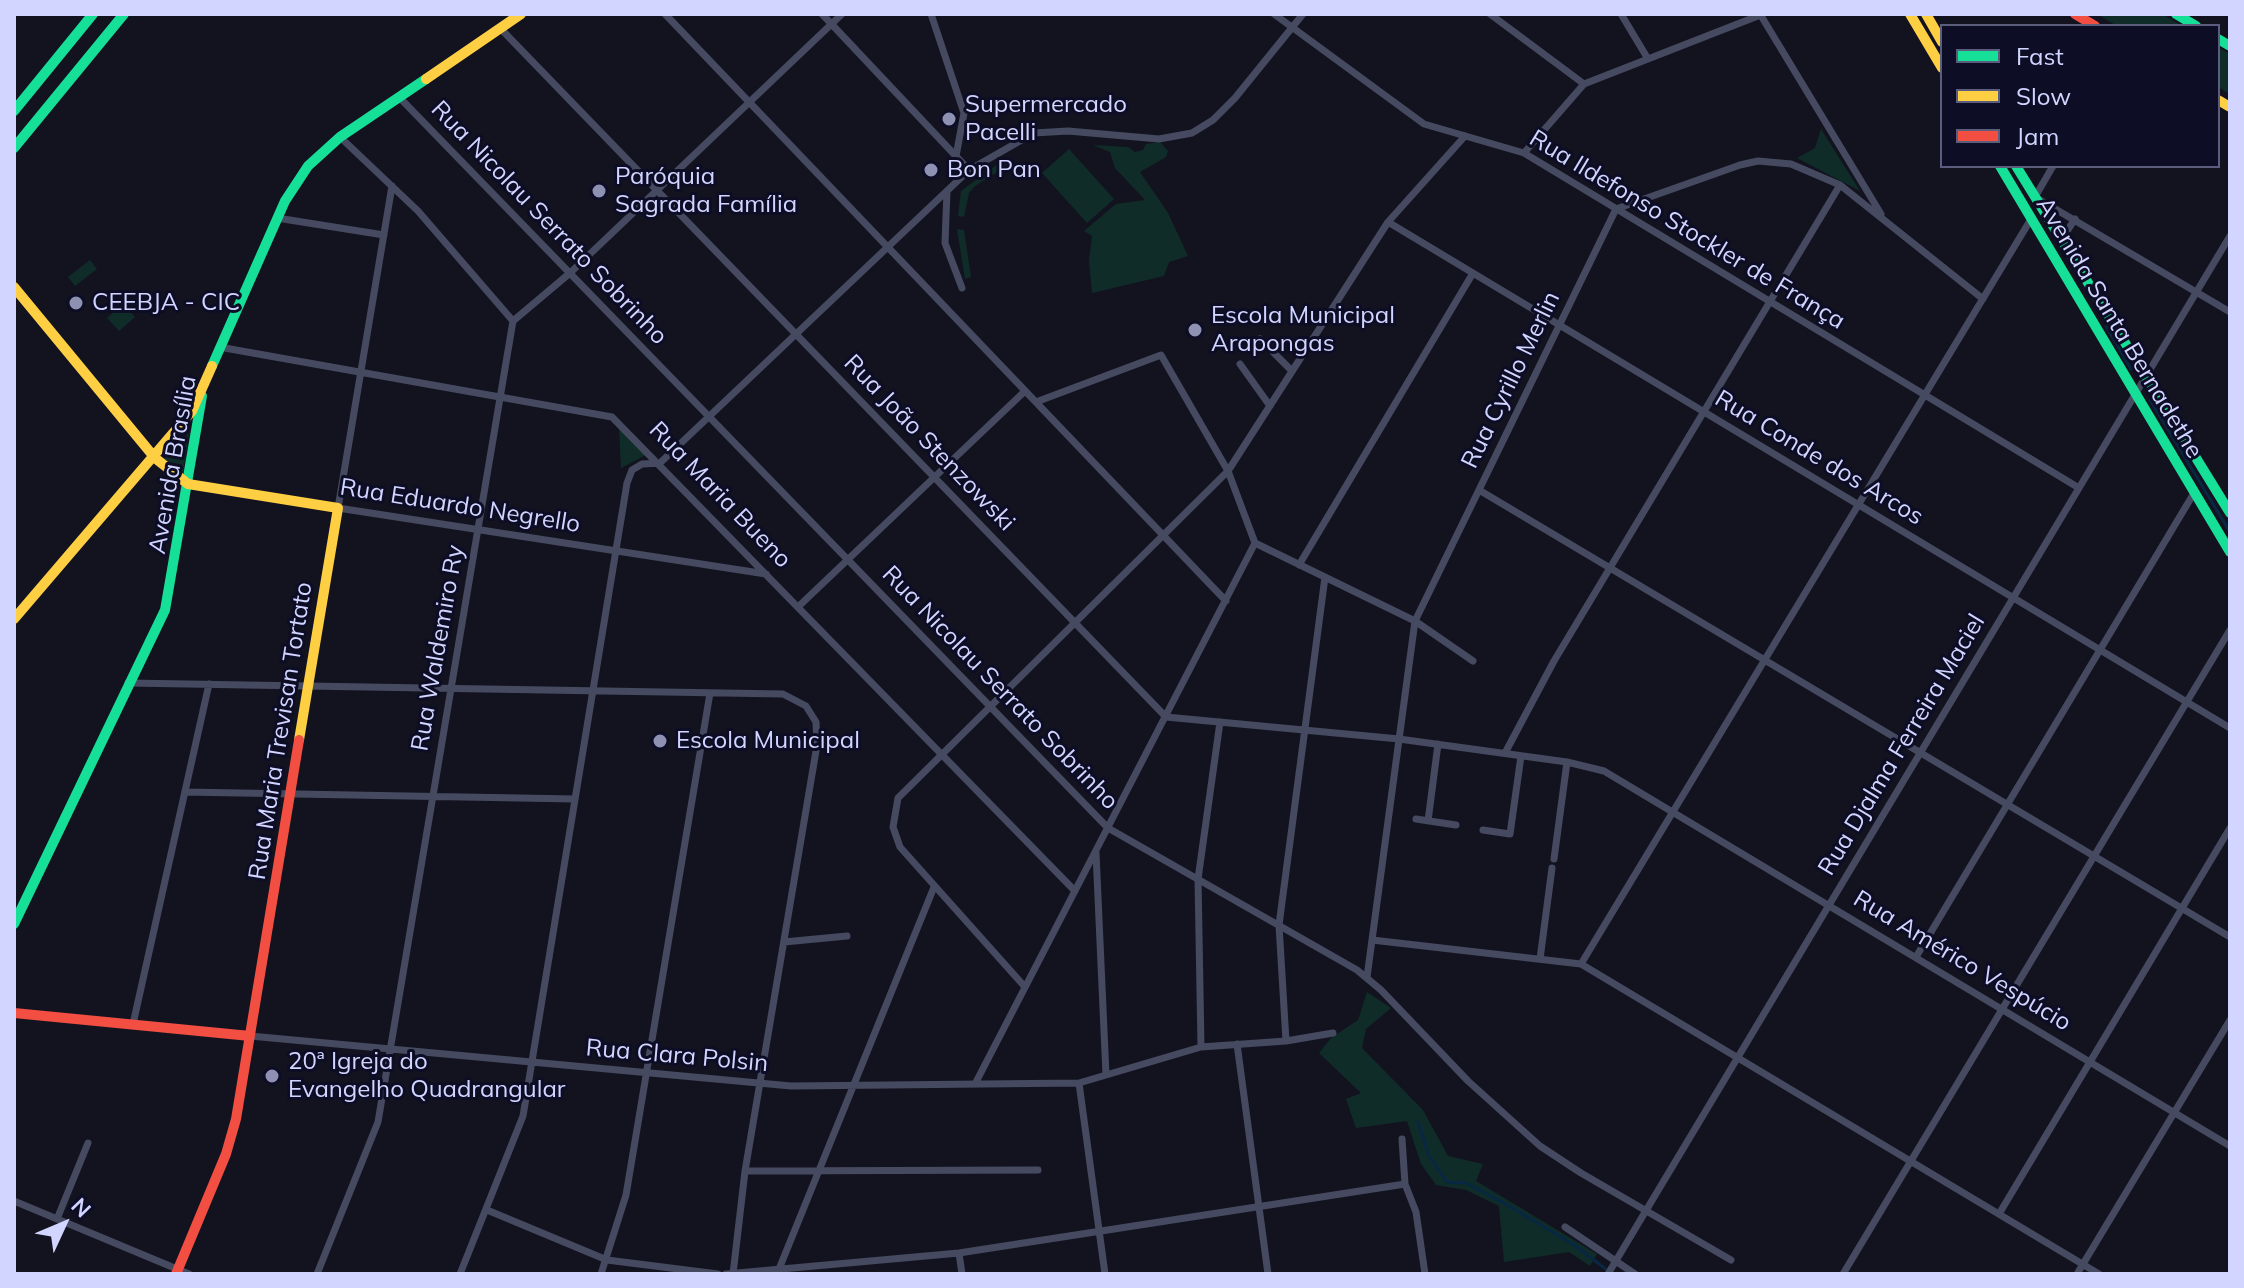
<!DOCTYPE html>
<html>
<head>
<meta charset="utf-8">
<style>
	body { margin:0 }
	#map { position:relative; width:2244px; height:1288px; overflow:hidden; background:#131320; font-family:Mulish,sans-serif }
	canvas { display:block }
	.frame { position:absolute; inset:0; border:16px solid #d1d5ff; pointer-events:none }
	.legend { position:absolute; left:1940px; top:24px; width:280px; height:144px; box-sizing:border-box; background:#0d0d26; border:2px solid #5b5d7d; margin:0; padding:10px 14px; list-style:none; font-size:24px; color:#d1d5ff }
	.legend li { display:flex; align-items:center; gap:16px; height:40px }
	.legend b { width:40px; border:2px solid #5b5d7d }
	.north { position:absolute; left:24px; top:1184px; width:80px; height:80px; -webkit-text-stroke:6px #0d0d26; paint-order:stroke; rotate:46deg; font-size:22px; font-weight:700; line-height:32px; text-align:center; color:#d1d5ff }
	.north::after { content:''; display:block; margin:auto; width:28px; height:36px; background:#d1d5ff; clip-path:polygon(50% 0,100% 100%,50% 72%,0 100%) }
</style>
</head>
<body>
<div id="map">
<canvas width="2244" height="1288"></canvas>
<div class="frame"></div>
<ul class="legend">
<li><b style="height:10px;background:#16e098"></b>Fast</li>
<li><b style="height:10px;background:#ffcf43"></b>Slow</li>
<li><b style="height:10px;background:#f24e42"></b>Jam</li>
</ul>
<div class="north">N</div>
</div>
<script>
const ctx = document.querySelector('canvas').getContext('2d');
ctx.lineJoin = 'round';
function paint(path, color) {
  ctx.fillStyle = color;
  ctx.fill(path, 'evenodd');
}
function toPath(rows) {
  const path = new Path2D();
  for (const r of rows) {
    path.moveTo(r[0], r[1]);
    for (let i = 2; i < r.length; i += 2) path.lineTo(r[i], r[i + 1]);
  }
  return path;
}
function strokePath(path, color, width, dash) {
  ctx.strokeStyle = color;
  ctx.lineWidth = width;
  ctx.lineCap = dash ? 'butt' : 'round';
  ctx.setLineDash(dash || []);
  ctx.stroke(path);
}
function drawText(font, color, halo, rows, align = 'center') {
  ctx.font = font + ' Mulish,sans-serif';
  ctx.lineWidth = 6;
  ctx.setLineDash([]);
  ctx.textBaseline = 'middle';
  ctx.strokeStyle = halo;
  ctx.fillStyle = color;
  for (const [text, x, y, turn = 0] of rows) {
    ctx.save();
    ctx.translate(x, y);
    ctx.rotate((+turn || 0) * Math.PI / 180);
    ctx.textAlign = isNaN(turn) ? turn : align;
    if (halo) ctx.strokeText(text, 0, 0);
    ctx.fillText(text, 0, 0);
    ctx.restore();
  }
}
paint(toPath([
	[2097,14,2162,14,2182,26,2117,26],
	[2218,47,2230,54,2230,94,2218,87],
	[1821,129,1860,191,1797,158,1815,148],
	[1160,142,1168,151,1166,157,1140,172,1168,213,1188,256,1169,262,1164,276,1092,293,1089,261,1092,236,1084,231,1116,204,1145,200,1115,168,1110,152,1093,145,1128,147,1135,152,1143,150,1146,144],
	[1069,149,1114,199,1087,223,1042,173],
	[1006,158,1009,165,975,186,969,193,964,217,958,216,961,191],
	[957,229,964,230,971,277,965,279],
	[90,260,97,269,75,286,68,277],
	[123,304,135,317,119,331,107,318],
	[619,428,646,455,621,468],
	[189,433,183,472,164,459],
	[1367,992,1391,1008,1366,1029,1362,1048,1423,1110,1448,1156,1483,1164,1476,1181,1597,1254,1590,1266,1569,1252,1504,1262,1499,1206,1466,1190,1436,1185,1421,1164,1407,1121,1356,1128,1346,1099,1361,1093,1319,1053,1331,1038,1358,1020]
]), '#102c28');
strokePath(toPath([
	[2106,326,2131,369],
	[2150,400,2230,532],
	[1418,1122,1429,1156,1447,1182,1466,1183,1504,1203,1574,1245,1607,1270]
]), '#072743', 3);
strokePath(toPath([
	[665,14,1226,601],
	[822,14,969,170],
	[931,14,964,113,956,156],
	[1274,14,1424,124,1524,153,2079,488],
	[1490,14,1584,84],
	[1621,14,1648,59],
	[1760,14,1881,214],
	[500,28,1166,717,1399,739,1567,762,1604,771,2230,1146],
	[399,97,1108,828,1357,970,1381,990,1468,1081,1540,1146,1581,1173,1731,1260],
	[340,137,418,211,513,321],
	[1524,153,1584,84,1763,14],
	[2053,166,2035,197,2230,312],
	[392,186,338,508,766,574],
	[947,191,945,243,962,288],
	[277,218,384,235],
	[1388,222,2230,728],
	[2061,240,2075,219],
	[1260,339,1292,371],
	[219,347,612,417,1075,891],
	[1240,364,1270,406],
	[1036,402,1161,355,1228,471,1255,543,1415,621,1473,661],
	[1479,490,2230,937],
	[1299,565,1473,273],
	[799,606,1025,391],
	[128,683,783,694,806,706,816,722,817,745,745,1171,733,1274],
	[1505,753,1554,661,1840,185],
	[185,792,575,799],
	[1416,819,1456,825],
	[1428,821,1438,744],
	[1483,830,1510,834,1521,756],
	[1096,853,1106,1075],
	[1554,859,1567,762],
	[1372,940,1581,964,2099,1274],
	[784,942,847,936],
	[1916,957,2194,493],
	[1540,959,1552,868],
	[1581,964,2031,219],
	[1367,977,1415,621,1616,209,1740,165,1758,161,1791,164,1840,185,1983,299],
	[1025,987,900,847,893,827,898,798,1228,471,1388,222,1465,136],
	[133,1024,209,684],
	[250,1036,791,1086,1079,1083,1201,1047,1286,1041,1333,1033],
	[1286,1041,1279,925,1325,577],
	[1237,1044,1268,1274],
	[1201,1047,1198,879,1220,722],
	[1079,1083,1105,1274],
	[975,1084,1255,543],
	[1402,1139,1405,1184,1416,1212,1425,1274],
	[745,1171,1038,1170],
	[14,1201,189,1274],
	[487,1210,607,1260,718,1274],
	[1999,1214,2230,828],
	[57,1219,88,1143],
	[1565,1227,1635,1274],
	[959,1253,962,1274],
	[779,1269,934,887],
	[317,1274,378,1122,513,321,570,273,842,14],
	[460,1274,523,1116,627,483,632,470,642,464,660,463,969,170,1034,133,1068,131,1159,139,1192,133,1213,120,1235,98,1303,14],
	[601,1274,626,1195,710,693],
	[726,1274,959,1253,1405,1184],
	[1608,1274,2230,236],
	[1843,1274,2230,630],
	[2077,1274,2230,1020]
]), '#464a61', 7);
strokePath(toPath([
	[2176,14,2196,26],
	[2218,39,2230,46],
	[14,111,93,14],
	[14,148,124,14],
	[2000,166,2230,552],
	[2016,166,2230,513],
	[212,366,285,201,308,166,340,137,426,79],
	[14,924,165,610,202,396]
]), '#16e098', 10);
strokePath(toPath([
	[1910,14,1942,68],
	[1926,14,1942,42],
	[426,79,521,14],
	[2218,100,2230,107],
	[14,287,155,458,188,484,338,508,299,740],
	[14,619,192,411,212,366]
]), '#ffcf43', 10);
strokePath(toPath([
	[2075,14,2095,26],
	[14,1013,250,1036],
	[176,1274,226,1154,236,1119,299,740]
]), '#f24e42', 10);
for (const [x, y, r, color] of [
	[949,119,8,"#8e91b1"],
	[931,170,8,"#8e91b1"],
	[599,191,8,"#8e91b1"],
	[76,303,8,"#8e91b1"],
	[1195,330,8,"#8e91b1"],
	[660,741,8,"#8e91b1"],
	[272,1076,8,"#8e91b1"]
]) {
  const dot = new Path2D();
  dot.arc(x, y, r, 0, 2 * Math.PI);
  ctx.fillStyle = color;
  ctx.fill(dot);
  strokePath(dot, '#0d0d26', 3);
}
drawText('24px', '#d1d5ff', '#0d0d26', [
	["Supermercado",965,105],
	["Pacelli",965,133],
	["Bon Pan",947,170],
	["Paróquia",615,177],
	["Sagrada Família",615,205],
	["CEEBJA - CIC",92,303],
	["Escola Municipal",1211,316],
	["Arapongas",1211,344],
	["Escola Municipal",676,741],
	["20ª Igreja do",288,1062],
	["Evangelho Quadrangular",288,1090]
], 'left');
drawText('24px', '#d1d5ff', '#0d0d26', [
	["Rua Nicolau Serrato Sobrinho",549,223,46],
	["Rua Ildefonso Stockler de França",1687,230,31],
	["Avenida Santa Bernadethe",2119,328,59],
	["Rua Cyrillo Merlin",1511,380,-64],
	["Rua João Stenzowski",929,443,46],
	["Rua Conde dos Arcos",1819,458,31],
	["Avenida Brasília",173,465,-80],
	["Rua Maria Bueno",720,495,46],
	["Rua Eduardo Negrello",460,506,9],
	["Rua Waldemiro Ry",438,648,-80],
	["Rua Nicolau Serrato Sobrinho",1000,688,46],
	["Rua Maria Trevisan Tortato",281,731,-81],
	["Rua Djalma Ferreira Maciel",1902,745,-59],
	["Rua Américo Vespúcio",1962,961,31],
	["Rua Clara Polsin",677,1056,5]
]);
</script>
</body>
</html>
